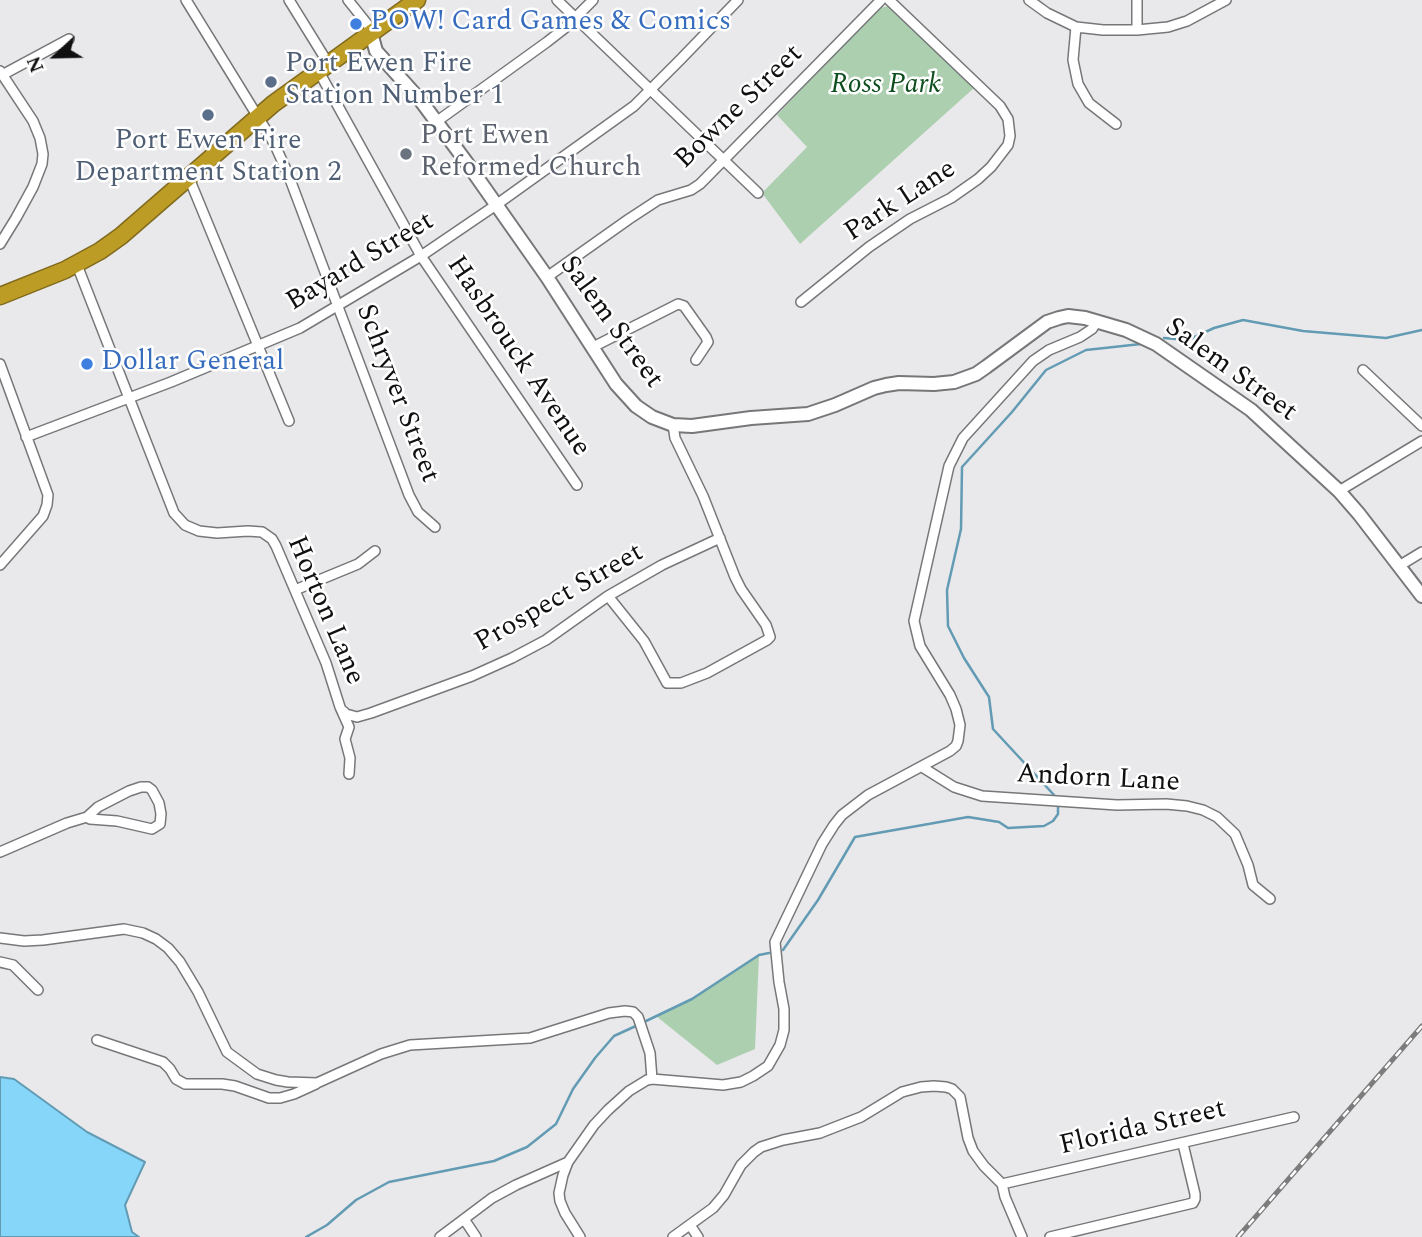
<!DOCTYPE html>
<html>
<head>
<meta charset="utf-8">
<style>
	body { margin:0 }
	#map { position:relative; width:1422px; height:1237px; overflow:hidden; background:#e9e9eb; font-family:Spectral,serif }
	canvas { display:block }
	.north { position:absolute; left:21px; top:21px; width:70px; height:70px; -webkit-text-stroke:5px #fff; paint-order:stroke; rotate:248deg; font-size:19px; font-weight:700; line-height:28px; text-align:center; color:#101011 }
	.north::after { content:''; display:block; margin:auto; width:24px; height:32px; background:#101011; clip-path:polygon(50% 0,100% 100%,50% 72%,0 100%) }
</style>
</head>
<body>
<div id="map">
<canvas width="1422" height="1237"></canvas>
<div class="north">N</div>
</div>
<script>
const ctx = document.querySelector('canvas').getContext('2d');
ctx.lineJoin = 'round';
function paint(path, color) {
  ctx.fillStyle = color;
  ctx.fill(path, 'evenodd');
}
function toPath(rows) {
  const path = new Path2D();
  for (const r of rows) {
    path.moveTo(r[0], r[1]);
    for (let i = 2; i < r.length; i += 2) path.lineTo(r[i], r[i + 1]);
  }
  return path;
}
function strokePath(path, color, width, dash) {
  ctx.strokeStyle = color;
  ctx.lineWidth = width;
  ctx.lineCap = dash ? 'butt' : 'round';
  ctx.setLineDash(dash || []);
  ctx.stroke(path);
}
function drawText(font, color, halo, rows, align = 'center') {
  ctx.font = font + ' Spectral,serif';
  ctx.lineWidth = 5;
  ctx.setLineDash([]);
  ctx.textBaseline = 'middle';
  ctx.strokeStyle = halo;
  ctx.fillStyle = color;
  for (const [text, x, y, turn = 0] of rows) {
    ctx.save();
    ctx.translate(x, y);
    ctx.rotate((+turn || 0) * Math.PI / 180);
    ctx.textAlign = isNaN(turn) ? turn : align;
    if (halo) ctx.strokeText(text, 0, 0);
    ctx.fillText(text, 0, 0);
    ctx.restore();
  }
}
paint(toPath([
	[889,6,974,88,800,244,762,193,807,147,777,115,879,8],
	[759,955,755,1049,717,1065,656,1016,692,999]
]), '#accfaf');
const water = toPath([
	[0,1077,14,1079,87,1132,145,1162,125,1205,132,1232,139,1237,0,1237,0,1077]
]);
paint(water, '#85d6f9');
strokePath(water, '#629bb3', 2);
strokePath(toPath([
	[1164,338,1188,340,1214,328,1243,320,1303,331,1386,338,1422,330],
	[1054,795,993,729,989,697,964,658,948,626,947,590,961,529,962,467,1012,412,1046,370,1086,350,1141,344],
	[783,950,818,900,855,837,968,817,999,822,1008,828,1044,826,1053,821,1058,814,1058,806],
	[644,1022,692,999,759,955,769,953],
	[306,1237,327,1225,356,1200,389,1182,494,1161,527,1147,556,1124,573,1089,595,1058,614,1036,638,1025]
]), '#629bb3', 2.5);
const street = toPath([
	[186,0,274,143,288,174,409,495,418,512,435,527],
	[289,0,328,63],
	[348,0,368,25,371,33],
	[557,0,758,193],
	[1029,0,1047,13,1076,27,1103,30,1137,30,1168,27,1187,21,1226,0],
	[1076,27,1073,60,1078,84,1089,103,1116,124],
	[1137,30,1137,0],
	[318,70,421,256,577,485],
	[0,71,33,121,40,138,43,154,42,164,33,187,16,218,0,244],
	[2,75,69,39],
	[436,122,547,42,565,28,593,0],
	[187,177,191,183,289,421],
	[77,265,174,513,185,525,199,531,217,533,248,531,262,532,272,539,276,546,326,663,340,707,349,727,345,739,350,758,349,774],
	[547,277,629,219,658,200,691,190,700,184,881,0],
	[801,302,869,247,910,219,951,198,978,179,991,167,1008,145,1010,136,1008,119,1000,106,889,0],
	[593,347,678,304,684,306,706,337,708,342,696,360],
	[0,364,48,495,47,505,43,516,0,565],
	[1363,370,1422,426],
	[26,437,171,382,300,328,421,256,496,205,634,106,679,61,738,0],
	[1339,491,1422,441],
	[1399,566,1422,552],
	[295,590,358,564,375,551],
	[608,596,644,641,667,683,681,683,707,673,767,640,770,637,766,625,741,589,735,577,703,496,675,438,673,425],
	[343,711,346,714,357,717,371,713,472,676,512,658,546,640,608,596,662,565,720,538],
	[922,767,954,787,982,796,1117,805,1166,804,1187,806,1203,810,1217,817,1235,834,1248,865,1253,885,1270,899],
	[141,787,148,787,152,790,159,803,161,814,160,824,152,829,117,821,90,819,87,817,98,807,129,791,141,787],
	[0,852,67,823,87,817],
	[0,938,24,941,43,940,124,929,143,933,156,939,168,948,180,962,198,992,227,1052,257,1074,276,1080,288,1082,317,1083,381,1054,410,1045,530,1038,609,1013,625,1011,633,1012,638,1017,650,1053,652,1079],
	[0,962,13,965,38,990],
	[97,1040,163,1062,170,1069,176,1079,185,1084,222,1084,235,1086,269,1098,280,1098,294,1094,316,1084],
	[568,1162,563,1175,559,1193,560,1201,565,1213,580,1237],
	[1002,1184,1294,1117],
	[464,1219,476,1237],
	[690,1225,698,1237],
	[440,1237,492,1198,516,1185,568,1162,594,1125,608,1110,629,1091,647,1080,652,1079,723,1085,741,1082,753,1076,768,1066,780,1045,784,1030,784,1009,779,982,775,942,822,844,834,825,842,815,868,795,950,751,956,746,958,741,960,725,956,709,950,695,920,646,914,621,949,466,963,438,1033,361,1049,350,1080,337,1092,329,1097,321],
	[673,1237,713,1208,724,1195,741,1165,754,1152,761,1147,783,1140,820,1133,861,1117,902,1092,921,1087,934,1086,946,1087,952,1089,960,1097,968,1138,973,1151,984,1166,1002,1184,1005,1197,1022,1237],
	[1050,1237,1193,1203,1195,1199,1195,1194,1183,1144]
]);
const secondary = toPath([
	[371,33,376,51,421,101,467,163,547,277,616,384,636,406,652,417,673,425,692,426,751,418,808,414,835,405,874,388,886,385,899,383,934,384,954,382,976,374,986,367,1047,322,1059,318,1068,316,1085,318,1126,330,1156,344,1251,410,1339,491,1359,514,1422,596]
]);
const highway = toPath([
	[0,296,65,270,100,251,121,236,273,104,417,0]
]);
strokePath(street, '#767779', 12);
strokePath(secondary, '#767779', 16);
strokePath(highway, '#806b1e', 19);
strokePath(street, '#fff', 9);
strokePath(secondary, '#fff', 12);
strokePath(highway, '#bd9c25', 16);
const rail = toPath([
	[1238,1237,1422,1026]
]);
strokePath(rail, '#7c7c7d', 5);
strokePath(rail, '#fff', 2.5, [8]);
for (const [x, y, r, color] of [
	[356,24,7,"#3f7fe0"],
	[271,82,7,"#5c6f8a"],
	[208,115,7,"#5c6f8a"],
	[406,154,7,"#6b7280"],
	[87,364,7,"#3f7fe0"]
]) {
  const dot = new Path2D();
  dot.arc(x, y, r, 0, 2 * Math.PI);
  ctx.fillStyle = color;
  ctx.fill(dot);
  strokePath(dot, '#fff', 2.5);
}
drawText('28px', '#366cbe', '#fff', [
	["POW! Card Games & Comics",370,24],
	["Dollar General",101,364]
], 'left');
drawText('28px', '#4e5e75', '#fff', [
	["Port Ewen Fire",285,66],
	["Station Number 1",285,98],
	["Port Ewen Fire",208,143,"center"],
	["Department Station 2",208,175,"center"]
], 'left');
drawText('italic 28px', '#0e4e1f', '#fff', [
	["Ross Park",886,87]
]);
drawText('28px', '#101011', '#fff', [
	["Bowne Street",740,108,-44],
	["Park Lane",901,202,-33],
	["Bayard Street",361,263,-31],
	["Salem Street",610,323,54],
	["Hasbrouck Avenue",517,357,56],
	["Salem Street",1230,371,36],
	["Schryver Street",396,394,69],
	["Prospect Street",560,599,-30],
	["Horton Lane",324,611,67],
	["Andorn Lane",1098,780,3],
	["Florida Street",1143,1129,-13]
]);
drawText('28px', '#5b616d', '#fff', [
	["Port Ewen",420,138],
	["Reformed Church",420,170]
], 'left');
</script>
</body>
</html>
